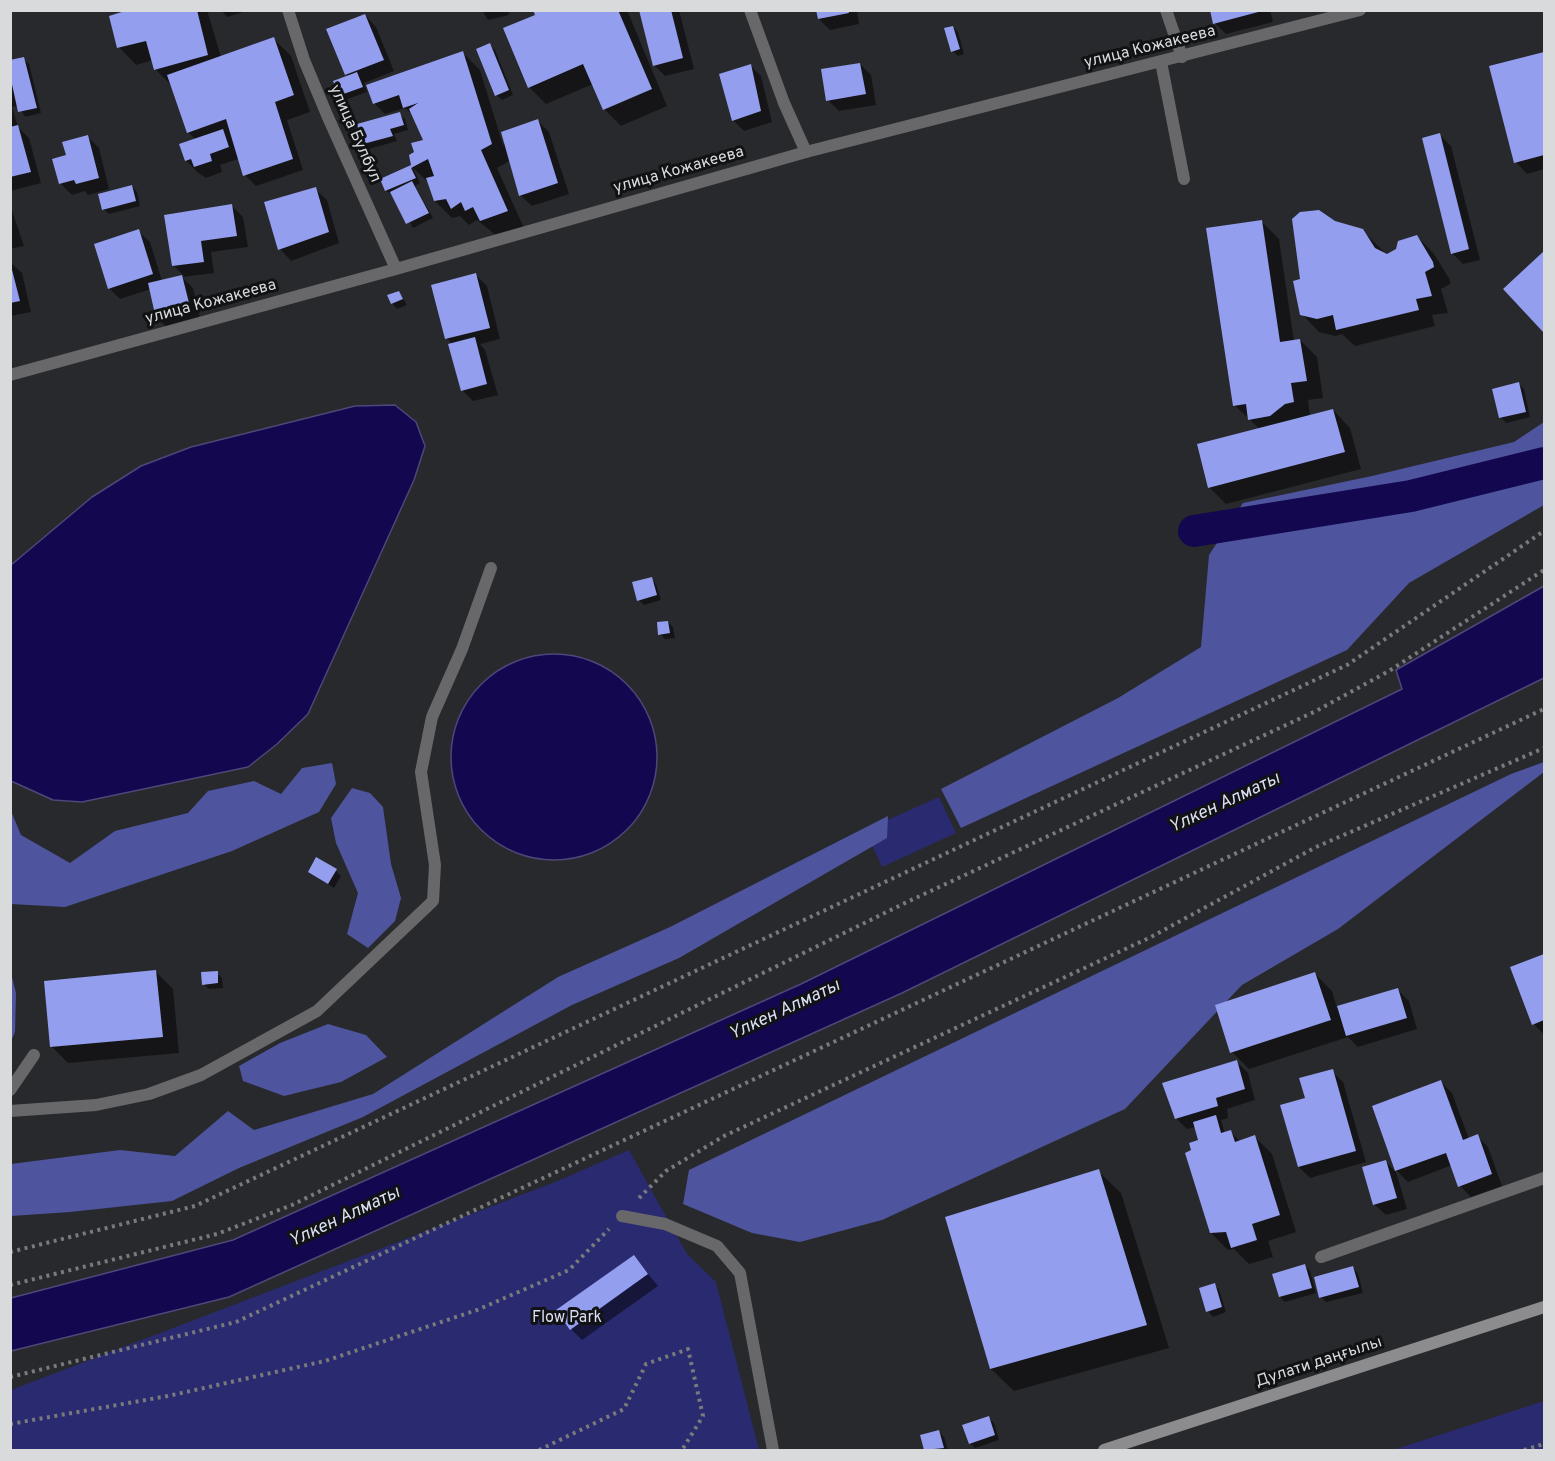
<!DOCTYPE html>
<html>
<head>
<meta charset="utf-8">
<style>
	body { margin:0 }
	#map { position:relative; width:1555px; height:1461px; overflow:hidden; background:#28292c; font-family:Overpass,sans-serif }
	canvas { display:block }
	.frame { position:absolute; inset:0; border:12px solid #d9dadc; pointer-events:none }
</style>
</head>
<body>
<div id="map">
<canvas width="1555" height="1461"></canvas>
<div class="frame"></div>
</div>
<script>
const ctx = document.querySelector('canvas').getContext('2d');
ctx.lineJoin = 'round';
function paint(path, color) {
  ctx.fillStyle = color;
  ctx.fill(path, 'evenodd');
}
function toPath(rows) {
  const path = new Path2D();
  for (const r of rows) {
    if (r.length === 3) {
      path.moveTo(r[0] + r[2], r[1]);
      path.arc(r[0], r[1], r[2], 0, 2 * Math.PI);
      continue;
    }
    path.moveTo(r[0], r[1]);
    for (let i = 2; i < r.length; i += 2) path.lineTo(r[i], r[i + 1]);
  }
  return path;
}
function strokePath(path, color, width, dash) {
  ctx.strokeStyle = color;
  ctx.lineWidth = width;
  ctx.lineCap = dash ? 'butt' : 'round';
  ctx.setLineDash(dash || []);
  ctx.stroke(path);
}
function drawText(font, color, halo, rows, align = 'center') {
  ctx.font = font + ' Overpass,sans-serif';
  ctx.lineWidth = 6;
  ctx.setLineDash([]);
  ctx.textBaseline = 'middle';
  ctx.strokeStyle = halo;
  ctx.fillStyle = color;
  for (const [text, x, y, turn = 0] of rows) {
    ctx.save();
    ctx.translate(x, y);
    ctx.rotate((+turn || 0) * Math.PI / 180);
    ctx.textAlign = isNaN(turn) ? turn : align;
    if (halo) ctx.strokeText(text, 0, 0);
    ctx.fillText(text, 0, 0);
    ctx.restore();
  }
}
paint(toPath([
	[939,797,956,833,882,867,865,830],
	[629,1150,687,1254,716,1282,759,1450,11,1450,11,1390,555,1182],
	[1544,1401,1544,1450,1393,1450]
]), '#2a2a70');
paint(toPath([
	[1544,422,1544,505,1409,583,1347,650,961,828,941,789,1118,698,1201,647,1209,555,1243,503,1372,476,1514,442],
	[1544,762,1544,772,1338,929,1242,985,1125,1109,882,1220,800,1242,752,1233,683,1204,689,1170,1511,774],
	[332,763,336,784,319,812,232,851,65,907,11,904,11,811,21,835,70,863,115,831,188,813,208,791,254,781,281,794,302,768],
	[352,788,370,793,383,807,391,864,401,898,395,921,368,948,347,934,358,893,336,843,331,818],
	[888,816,887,838,679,958,572,1005,363,1117,239,1168,172,1201,70,1212,11,1216,11,1164,120,1150,175,1156,228,1111,254,1130,373,1094,558,977,670,927],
	[11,973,16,993,15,1032,11,1041],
	[328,1024,366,1035,387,1057,341,1082,284,1096,243,1081,239,1066,280,1043]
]), '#4e549e');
const water = toPath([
	[395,405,416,422,425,446,414,480,308,714,277,744,248,767,82,802,53,800,11,781,11,565,92,497,141,466,191,447,355,406,395,405],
	[1544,586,1544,678,902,993,229,1297,11,1351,11,1298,233,1240,801,984,1402,689,1396,670,1544,586],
	[554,757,103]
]);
paint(water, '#13084f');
strokePath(water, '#4e4779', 1.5);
paint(toPath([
	[134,10,207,10,221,57,274,39,291,56,310,112,287,120,303,170,256,186,245,175,238,159,220,165,222,172,206,178,197,172,186,160,196,140,188,132,172,86,155,69,153,60,136,65,119,47],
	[221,10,250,10,227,17],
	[482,10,508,10,509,15,488,20],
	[535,10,627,10,667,106,621,126,604,109,593,84,546,104,529,87,537,16],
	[640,10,679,10,694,69,665,76,654,65],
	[817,10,857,10,859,24,830,30,819,19],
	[1212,10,1270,10,1273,22,1226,34,1215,23],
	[365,15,376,27,394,71,364,83,367,92,345,100,339,95,349,77,346,74],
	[953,27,958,32,964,54,958,56,953,51],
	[490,45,495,50,513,95,502,100,496,95],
	[463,53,480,70,503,145,538,121,549,132,569,194,532,206,520,195,511,160,497,168,524,228,498,237,477,220,469,225,460,216,452,218,435,201,430,184,413,168,420,183,415,186,433,218,413,228,394,195,386,191,382,179,410,167,413,171,411,155,425,141,415,117,405,108,385,114,374,103],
	[1544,53,1544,169,1527,174,1516,162,1490,67],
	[23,59,29,64,41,113,25,117,19,106,12,107,18,127,29,138,41,183,10,191,10,62],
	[860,64,871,75,876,105,839,111,828,100],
	[750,65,761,76,772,122,744,131,733,120],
	[399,114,405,119,408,130,394,134,397,141,369,149,364,144],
	[1440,135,1451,146,1480,260,1463,264,1452,253],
	[88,137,99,148,109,189,88,195,85,191,72,195,60,183,67,156],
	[132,186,137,192,140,206,109,214,103,209],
	[315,189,327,200,339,243,291,261,280,249,266,203],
	[10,205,24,246,10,249],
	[232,206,243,217,248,247,211,252,214,273,182,277,193,288,201,322,169,329,157,318,151,289,120,299,109,288,138,231,150,242,162,281,184,276,174,266],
	[1262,222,1279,239,1294,341,1300,340,1317,357,1323,398,1308,400,1310,416,1333,410,1350,428,1361,469,1226,504,1209,487,1260,429,1234,405],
	[1334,222,1362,230,1387,255,1417,236,1434,254,1450,280,1450,284,1441,289,1448,313,1432,315,1435,326,1355,346,1342,334,1335,336,1319,332,1302,314,1302,281],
	[1544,253,1544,331,1506,289],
	[10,262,22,273,31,312,10,316],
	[476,275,487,286,500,339,480,344,485,350,498,395,473,401,462,390,452,344,447,338],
	[399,292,407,305,397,309,392,303],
	[1519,384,1524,389,1530,417,1506,423,1501,417],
	[651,579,656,584,661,600,644,605,639,600],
	[668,622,673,627,675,638,665,639,660,634],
	[336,871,341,876,334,888,309,872],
	[1544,956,1544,1035,1534,1024,1512,968],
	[156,972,173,989,179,1053,68,1063,51,1046],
	[217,973,222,978,223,988,209,989,203,984],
	[1315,974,1332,991,1337,1008,1398,990,1409,1001,1417,1029,1358,1047,1348,1037,1249,1069,1232,1052],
	[1237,1062,1248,1073,1255,1100,1227,1109,1228,1118,1221,1120,1225,1134,1231,1132,1241,1142,1255,1137,1272,1154,1296,1232,1268,1241,1273,1257,1249,1264,1234,1249,1228,1250,1211,1233,1193,1151,1201,1141,1196,1127,1187,1129,1176,1118],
	[1332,1071,1343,1082,1366,1162,1310,1178,1299,1167,1307,1099],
	[1441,1082,1452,1093,1469,1139,1477,1136,1488,1147,1502,1186,1471,1197,1460,1186,1452,1165,1408,1182,1396,1170],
	[1385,1161,1396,1172,1407,1209,1386,1215,1374,1204],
	[1098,1171,1121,1193,1169,1348,1014,1391,991,1369],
	[634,1257,658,1286,582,1340,571,1329],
	[1305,1266,1310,1271,1316,1293,1285,1302,1280,1297],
	[1353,1268,1358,1273,1363,1293,1326,1302,1321,1297],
	[1214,1284,1219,1290,1226,1312,1213,1317,1208,1311],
	[989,1418,994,1423,999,1440,975,1448,970,1443],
	[939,1432,944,1437,948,1450,926,1450,922,1436]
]), '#0007');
strokePath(toPath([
	[1194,531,1411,496,1544,463]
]), '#13084f', 32);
paint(toPath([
	[128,10,197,10,208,55,154,70,146,41,117,48,109,16],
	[533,10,618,10,652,89,603,110,583,64,528,88,503,28,535,15],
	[639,10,671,10,683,58,653,66],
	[816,10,848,10,849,13,818,19],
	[1210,10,1262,10,1262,11,1213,24],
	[365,14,384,60,345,75,326,29],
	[953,26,960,49,951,52,944,28],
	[274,37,294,95,275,102,293,159,243,176,226,119,187,133,167,75],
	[490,43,509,90,495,96,476,49],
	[463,51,492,144,481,150,508,211,480,221,473,207,465,211,461,202,451,209,446,199,434,201,426,178,434,176,428,159,411,168,416,178,385,191,380,179,411,165,409,155,414,152,411,143,423,140,409,109,418,103,403,108,399,95,373,104,366,85],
	[1544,52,1544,155,1514,163,1489,66],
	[24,57,37,108,18,112,10,75,10,60],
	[860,63,866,94,826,101,821,69],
	[751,64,761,111,732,121,719,74],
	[357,72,363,87,338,96,333,81],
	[400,112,404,125,390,129,393,136,363,144,357,124],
	[538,119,558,183,519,196,501,132],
	[18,125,31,172,10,177,10,127],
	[223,129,229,147,210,154,212,161,194,167,191,159,185,161,179,144],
	[1440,133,1469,249,1451,254,1422,138],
	[88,135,99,178,76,184,74,180,59,184,52,159,66,155,62,142],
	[412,181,429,213,406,224,390,192],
	[132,185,136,201,102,210,98,194],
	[316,187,329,232,278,250,264,202],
	[232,204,237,236,201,241,204,262,172,266,164,215],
	[1319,210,1335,221,1363,229,1375,248,1387,254,1396,249,1398,241,1417,235,1433,262,1434,267,1425,272,1432,296,1416,299,1419,310,1336,330,1333,315,1317,319,1300,315,1293,281,1300,279,1292,219,1300,212],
	[1262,220,1280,342,1300,339,1307,381,1291,383,1294,402,1285,404,1270,416,1248,420,1246,404,1233,406,1206,228],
	[139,229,153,274,108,289,94,244],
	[1544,251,1544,333,1503,289],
	[10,262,20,301,10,303],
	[476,273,490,328,445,339,431,285],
	[182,275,191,311,156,319,148,283],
	[399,291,403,299,391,304,387,295],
	[475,337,487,384,461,391,448,344],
	[1519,382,1526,412,1499,418,1492,389],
	[1333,409,1345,452,1208,488,1197,444],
	[652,577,657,595,637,601,632,582],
	[668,621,670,633,658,635,657,622],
	[316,857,337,869,328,884,308,872],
	[1544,954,1544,1020,1532,1025,1510,967],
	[156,970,163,1037,50,1047,44,981],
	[218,971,218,983,202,985,201,972],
	[1315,972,1331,1020,1230,1053,1215,1005],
	[1398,988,1407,1018,1346,1036,1337,1006],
	[1237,1060,1245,1089,1216,1098,1218,1106,1175,1119,1162,1083],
	[1333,1069,1356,1151,1298,1167,1280,1105,1305,1098,1299,1078],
	[1441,1080,1463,1140,1478,1134,1492,1174,1458,1187,1446,1153,1395,1171,1372,1106],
	[1216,1115,1221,1133,1231,1130,1235,1142,1255,1135,1280,1215,1252,1224,1257,1240,1231,1248,1226,1232,1210,1233,1185,1153,1191,1150,1189,1143,1198,1140,1193,1122],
	[1386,1160,1397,1198,1373,1205,1362,1167],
	[1099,1169,1147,1325,990,1369,945,1217],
	[634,1255,648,1274,570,1330,556,1310],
	[1305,1264,1312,1288,1279,1297,1272,1274],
	[1353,1266,1359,1287,1319,1298,1314,1277],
	[1215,1283,1222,1307,1206,1312,1199,1288],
	[989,1416,995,1435,969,1444,962,1425],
	[939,1430,944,1448,924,1450,920,1435]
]), '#949eef');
strokePath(toPath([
	[639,1198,666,1171,724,1136,1151,937,1316,847,1544,748],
	[10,1252,195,1206,1347,665,1544,531],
	[10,1285,217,1234,292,1205,905,903,1316,711,1389,671,1544,570],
	[10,1377,236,1322,1544,709],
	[10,1424,168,1396,325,1361,477,1310,569,1270,609,1229],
	[539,1450,624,1409,646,1364,688,1349,703,1416,682,1450],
	[1524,1450,1544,1444]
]), '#797a7c', 4, [3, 4.5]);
strokePath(toPath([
	[1161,62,1184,179],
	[10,1090,34,1055],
	[10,1111,96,1105,149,1094,201,1075,317,1011,433,901,435,865,421,772,432,717,462,649,491,568],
	[622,1216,665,1224,717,1246,740,1273,773,1450]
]), '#68686a', 12);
strokePath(toPath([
	[750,10,784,103,806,152],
	[1166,10,1182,57],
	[1321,1257,1544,1178]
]), '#68686a', 12);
strokePath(toPath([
	[288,10,304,60,327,115,396,269],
	[10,375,396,269,806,152,1360,10]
]), '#68686a', 12);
strokePath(toPath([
	[1104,1450,1544,1307]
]), '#8c8c8f', 12);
drawText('16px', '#d9dadc', '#111213', [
	["улица Кожакеева",1150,48,-14],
	["улица Булбул",354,134,66],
	["улица Кожакеева",679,171,-16],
	["улица Кожакеева",211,303,-15],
	["Дулати даңғылы",1319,1363,-18]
]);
drawText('16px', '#daddf3', '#111213', [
	["Flow Park",567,1319]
]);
drawText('italic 18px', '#dbdff4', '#111213', [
	["Үлкен Алматы",1225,804,-25],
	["Үлкен Алматы",785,1011,-25],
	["Үлкен Алматы",345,1218,-25]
]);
</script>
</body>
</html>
